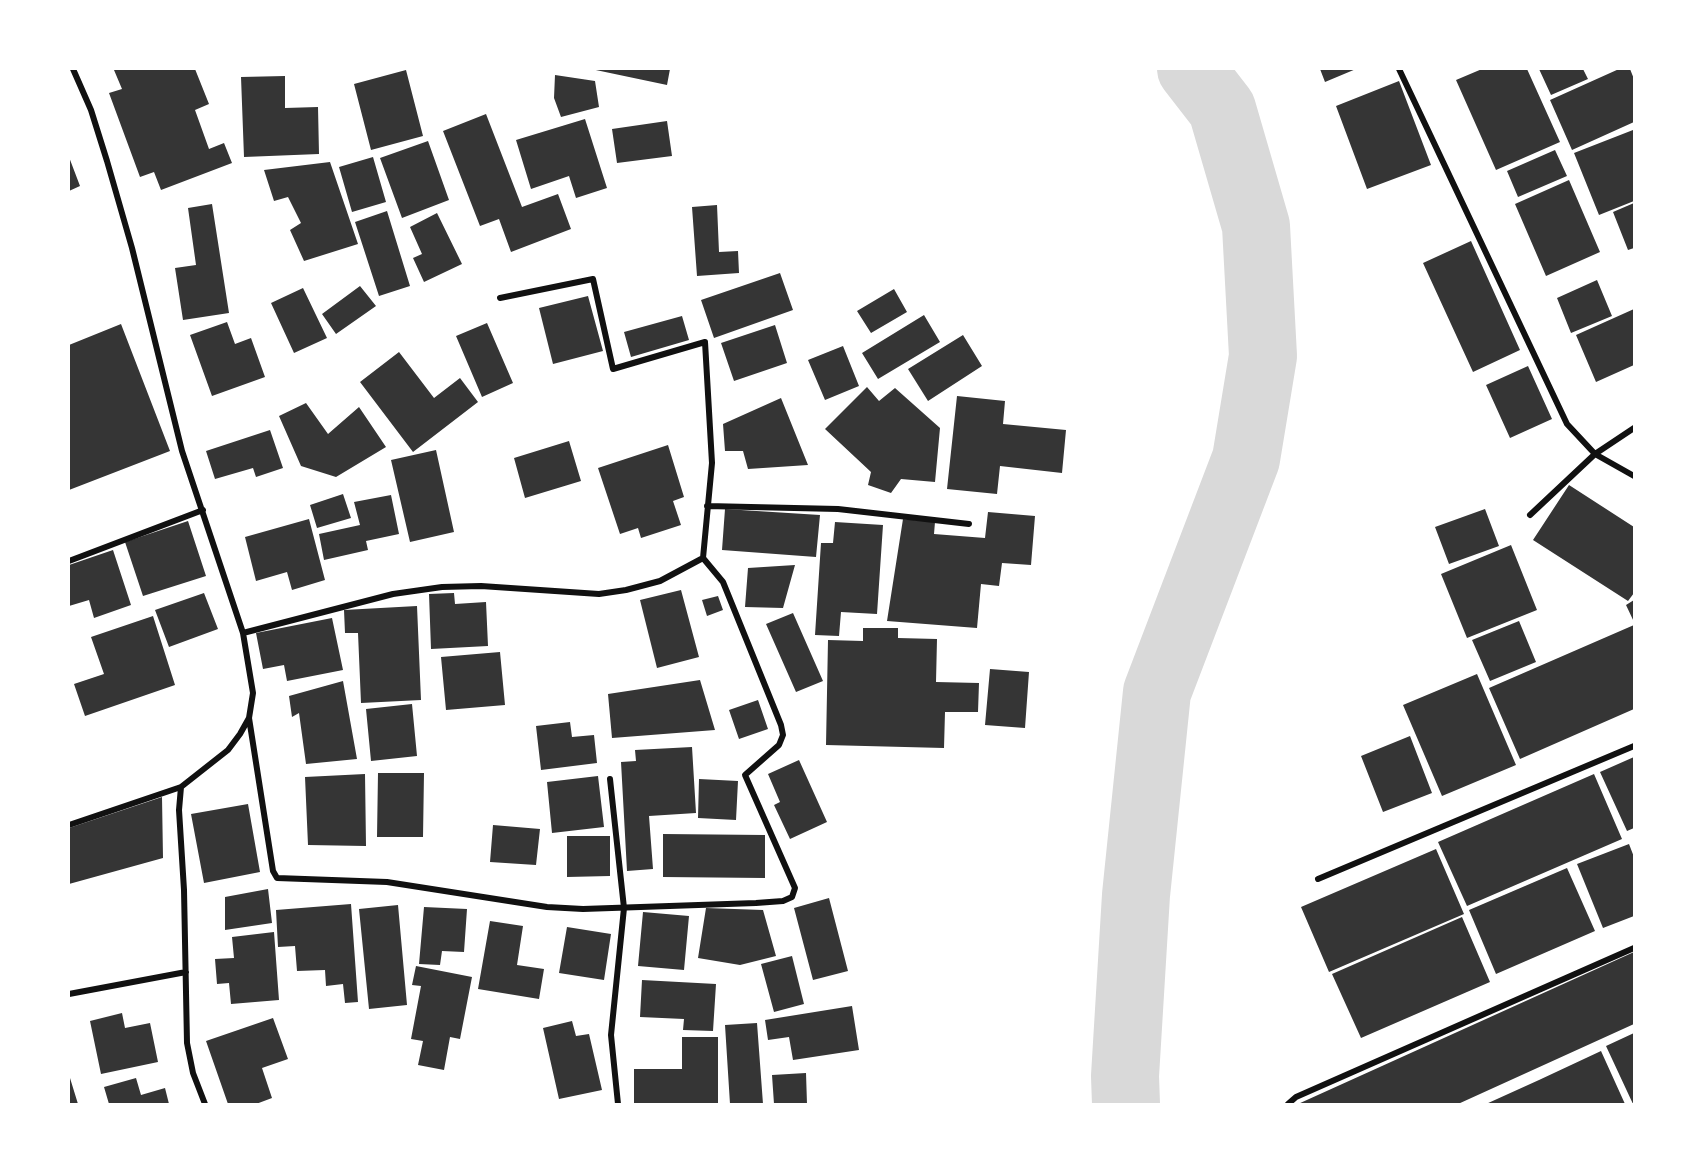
<!DOCTYPE html>
<html>
<head>
<meta charset="utf-8">
<style>
	body { margin:0 }
	#map { position:relative; width:1703px; height:1173px; overflow:hidden; background:#fff; font-family:Overpass,sans-serif }
	canvas { display:block }
	.frame { position:absolute; inset:0; border:70px solid #fff; pointer-events:none }
</style>
</head>
<body>
<div id="map">
<canvas width="1703" height="1173"></canvas>
<div class="frame"></div>
</div>
<script>
const ctx = document.querySelector('canvas').getContext('2d');
ctx.lineJoin = 'round';
function toPath(rows) {
  const path = new Path2D();
  for (const r of rows) {
    path.moveTo(r[0], r[1]);
    for (let i = 2; i < r.length; i += 2) path.lineTo(r[i], r[i + 1]);
  }
  return path;
}
function strokePath(path, color, width, dash) {
  ctx.strokeStyle = color;
  ctx.lineWidth = width;
  ctx.lineCap = dash ? 'butt' : 'round';
  ctx.setLineDash(dash || []);
  ctx.stroke(path);
}
function paint(path, color) {
  ctx.fillStyle = color;
  ctx.fill(path, 'evenodd');
}
strokePath(toPath([
	[1126,1104,1125,1076,1136,895,1157,692,1246,459,1263,356,1256,226,1222,109,1191,69]
]), '#d9d9d9', 68);
paint(toPath([
	[195,69,209,104,195,110,209,149,224,143,232,163,161,190,154,172,140,177,109,93,122,89,114,70],
	[591,69,670,69,667,85],
	[1320,69,1356,69,1325,82],
	[1482,69,1527,69,1560,142,1496,170,1456,80],
	[1539,69,1583,69,1588,79,1551,95],
	[1619,69,1630,69,1634,79,1634,122,1572,150,1550,100],
	[406,70,423,136,371,150,354,84],
	[555,75,595,81,599,107,561,117,554,98],
	[285,76,285,108,318,107,319,154,244,157,241,77],
	[1399,81,1431,165,1367,189,1336,106],
	[486,114,522,207,558,194,571,229,511,252,499,219,480,226,443,131],
	[585,119,607,188,576,198,569,176,531,189,516,140],
	[667,121,672,156,617,163,612,129],
	[1633,130,1634,201,1599,215,1574,153],
	[428,141,449,200,402,218,380,158],
	[1555,150,1567,176,1518,197,1507,171],
	[69,157,80,186,69,191],
	[373,157,386,202,352,212,339,167],
	[330,162,358,244,304,261,290,230,301,223,288,197,274,201,264,170],
	[1569,180,1600,252,1546,276,1515,204],
	[1634,203,1634,248,1628,250,1613,212],
	[212,204,229,313,183,320,175,268,196,265,188,208],
	[717,205,719,252,738,251,739,273,697,276,692,207],
	[387,211,410,286,379,296,355,222],
	[437,213,462,264,424,282,413,258,422,254,410,227],
	[1471,241,1520,350,1473,372,1423,263],
	[780,273,793,310,714,338,701,300],
	[1597,280,1612,316,1571,333,1557,298],
	[360,286,376,306,336,334,322,314],
	[303,288,327,338,294,353,271,303],
	[894,289,907,312,871,333,857,311],
	[588,296,603,351,553,364,539,308],
	[1634,309,1634,365,1596,382,1576,335],
	[924,315,940,342,878,379,862,353],
	[682,316,689,340,631,357,624,332],
	[227,322,235,344,251,338,265,377,212,396,190,335],
	[487,323,513,383,482,397,456,336],
	[121,324,170,451,69,490,69,345],
	[775,325,787,363,734,381,721,343],
	[963,335,982,366,928,401,908,369],
	[843,346,859,386,825,400,808,360],
	[399,352,434,398,460,378,478,402,413,452,360,382],
	[1528,366,1552,419,1510,438,1486,385],
	[867,387,879,401,895,388,940,428,935,482,901,479,891,493,868,485,871,472,825,429],
	[957,396,1005,401,1003,424,1066,430,1062,473,1000,466,997,494,947,489],
	[781,398,808,465,748,469,743,451,725,451,723,424],
	[306,403,328,434,359,407,386,447,336,477,301,466,279,416],
	[270,430,283,468,256,477,253,468,215,479,206,451],
	[569,441,581,481,525,498,514,458],
	[668,445,684,497,673,501,681,525,641,538,638,528,620,534,598,468],
	[436,450,454,532,410,542,391,460],
	[1569,485,1634,527,1634,593,1628,601,1533,540],
	[343,494,351,518,317,528,310,505],
	[391,495,399,534,366,541,368,550,324,560,319,534,360,525,354,502],
	[725,509,820,515,816,557,722,550],
	[1485,509,1499,546,1449,564,1435,527],
	[988,512,1035,516,1031,565,1002,563,999,586,981,584,977,628,887,621,903,519,935,522,934,534,985,538],
	[309,519,325,580,292,590,287,572,256,581,245,537],
	[188,521,206,576,143,596,125,542],
	[835,522,883,525,877,614,841,612,839,636,815,635,821,543,833,543],
	[1511,545,1537,610,1467,638,1441,574],
	[113,550,131,605,94,618,89,600,69,606,69,565],
	[795,565,783,608,745,607,748,568],
	[681,590,699,657,657,668,640,600],
	[204,593,218,629,169,647,155,610],
	[454,593,455,604,486,602,488,646,431,649,429,594],
	[718,596,723,610,707,616,702,600],
	[1634,600,1634,622,1626,605],
	[417,606,421,700,361,703,358,633,345,633,344,610],
	[793,613,823,681,796,692,766,624],
	[153,616,175,685,85,716,74,684,104,674,91,637],
	[332,618,343,670,287,681,284,665,263,669,256,633],
	[1519,621,1536,662,1490,681,1472,640],
	[1634,625,1634,709,1520,759,1489,688],
	[863,628,898,628,898,638,937,639,936,682,979,683,978,712,945,712,944,748,826,745,828,640,863,641],
	[500,652,505,705,446,710,441,657],
	[990,669,1029,672,1025,728,985,725],
	[1477,674,1516,765,1442,796,1403,705],
	[700,680,715,730,612,738,608,694],
	[343,681,357,759,306,764,299,713,292,717,289,696],
	[758,700,768,729,739,739,729,710],
	[412,704,417,756,371,761,366,709],
	[570,722,572,737,594,735,597,763,541,770,536,726],
	[1410,736,1432,793,1383,812,1361,756],
	[692,747,696,813,649,816,653,869,627,871,621,762,636,761,635,750],
	[1634,757,1634,828,1627,831,1600,772],
	[799,760,827,822,790,839,774,805,780,802,768,774],
	[378,773,424,773,423,837,377,837],
	[365,774,366,846,308,845,305,777],
	[1594,774,1622,839,1467,906,1438,842],
	[598,776,604,827,552,833,547,782],
	[699,779,738,781,736,820,698,818],
	[162,797,163,858,69,884,69,828],
	[248,804,260,872,204,883,191,814],
	[493,825,540,829,536,865,490,862],
	[663,834,765,835,765,878,663,877],
	[567,836,610,836,610,876,567,877],
	[1629,844,1634,857,1634,916,1603,928,1577,864],
	[1436,849,1464,914,1329,972,1301,907],
	[1567,868,1595,931,1496,974,1469,910],
	[268,889,272,923,225,930,225,897],
	[829,898,848,971,813,980,794,908],
	[351,904,358,1002,345,1003,343,984,326,986,325,970,297,971,295,946,278,947,276,910],
	[398,905,407,1005,369,1009,359,909],
	[424,907,467,909,464,952,442,951,440,965,419,964],
	[706,908,763,910,776,956,740,965,698,958],
	[643,912,689,916,684,970,638,966],
	[1462,917,1490,982,1361,1038,1332,974],
	[490,921,523,926,517,965,544,969,539,999,478,989],
	[567,927,611,934,604,980,559,973],
	[274,932,279,1000,231,1004,229,983,217,984,215,959,234,958,232,937],
	[1634,952,1634,1024,1458,1104,1298,1104],
	[792,956,804,1004,774,1012,761,964],
	[416,966,472,977,460,1039,450,1037,444,1070,418,1065,423,1041,411,1039,421,986,412,985],
	[642,980,716,984,713,1031,683,1030,684,1019,640,1017],
	[852,1006,859,1050,793,1060,789,1037,768,1040,765,1020],
	[122,1013,125,1028,150,1023,158,1062,101,1074,90,1021],
	[273,1018,288,1059,262,1068,272,1098,256,1104,228,1104,206,1041],
	[572,1021,576,1036,589,1034,602,1090,559,1099,543,1028],
	[757,1023,763,1104,730,1104,725,1025],
	[1634,1033,1634,1104,1633,1104,1606,1046],
	[682,1037,718,1037,718,1104,634,1104,634,1069,682,1069],
	[1601,1051,1625,1104,1486,1104,1539,1080],
	[806,1073,807,1104,774,1104,772,1075],
	[70,1078,78,1104,69,1104],
	[136,1078,141,1095,165,1088,169,1104,109,1104,104,1087]
]), '#353535');
strokePath(toPath([
	[1399,69,1567,424,1595,454,1634,476],
	[707,506,838,509,969,524],
	[1530,515,1595,454,1634,428],
	[69,561,203,510],
	[243,633,393,594,442,587,481,586,599,594,626,590,660,581,703,558],
	[249,718,273,871,277,878,387,882,547,907,583,909,756,903,783,901,792,897,795,888,745,775,779,745,783,735,781,725,723,582,703,558,712,463,705,342,613,369,593,279,500,298],
	[610,779,624,908,611,1035,618,1104],
	[181,787,179,810,184,890,187,1043,193,1073,205,1104],
	[69,825,181,787,228,750,240,734,249,718,253,693,243,633,182,451,132,248,107,161,91,110,73,69],
	[1318,879,1634,746],
	[69,994,186,972],
	[1288,1104,1296,1097,1634,948]
]), '#111', 6);
</script>
</body>
</html>
